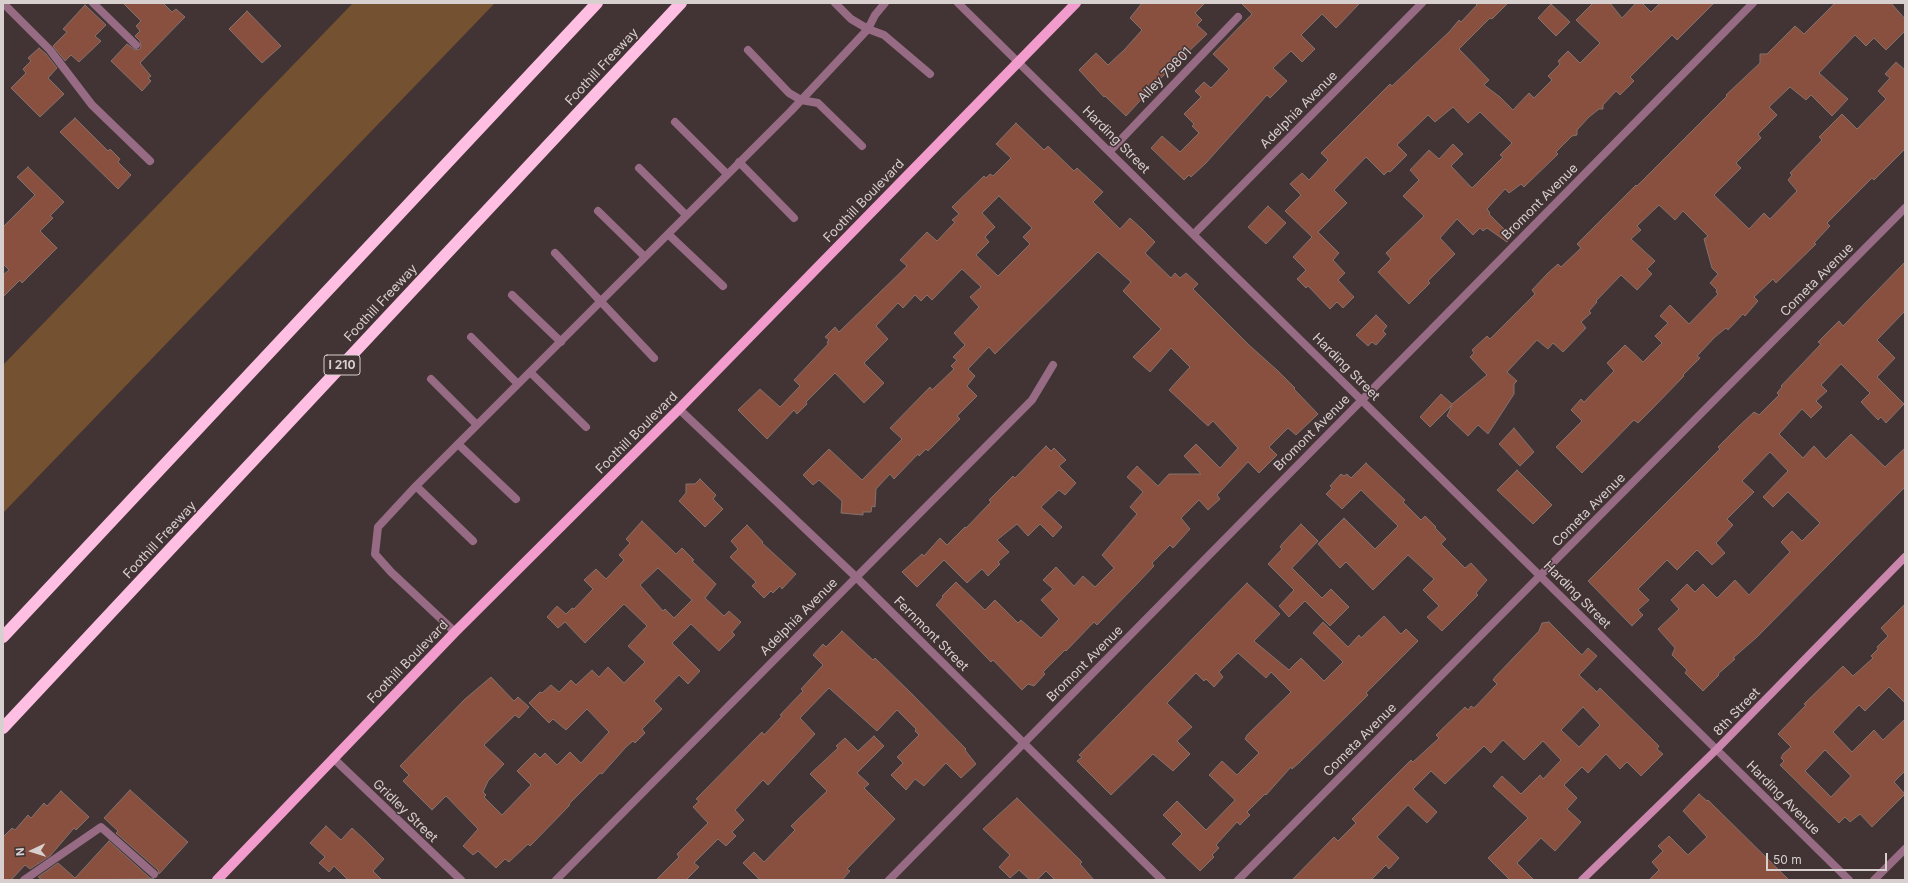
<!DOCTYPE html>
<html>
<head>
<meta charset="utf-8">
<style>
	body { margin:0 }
	#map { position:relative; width:1908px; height:883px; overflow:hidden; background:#423335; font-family:Inter,sans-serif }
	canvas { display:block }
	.frame { position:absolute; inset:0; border:4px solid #d8cfcf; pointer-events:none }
	.north { position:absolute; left:12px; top:831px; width:40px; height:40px; -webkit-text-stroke:3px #423335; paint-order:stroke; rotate:266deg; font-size:11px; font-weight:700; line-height:16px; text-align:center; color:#d8cfcf }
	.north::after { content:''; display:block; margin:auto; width:14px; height:18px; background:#d8cfcf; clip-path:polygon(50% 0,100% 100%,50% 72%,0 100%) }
	.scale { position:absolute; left:1766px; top:853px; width:121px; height:18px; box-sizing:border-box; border:2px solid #d8cfcf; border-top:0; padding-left:5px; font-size:12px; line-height:14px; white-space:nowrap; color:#d8cfcf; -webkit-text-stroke:3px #423335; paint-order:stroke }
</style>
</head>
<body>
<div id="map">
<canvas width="1908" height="883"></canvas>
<div class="frame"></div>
<div class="north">N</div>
<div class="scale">50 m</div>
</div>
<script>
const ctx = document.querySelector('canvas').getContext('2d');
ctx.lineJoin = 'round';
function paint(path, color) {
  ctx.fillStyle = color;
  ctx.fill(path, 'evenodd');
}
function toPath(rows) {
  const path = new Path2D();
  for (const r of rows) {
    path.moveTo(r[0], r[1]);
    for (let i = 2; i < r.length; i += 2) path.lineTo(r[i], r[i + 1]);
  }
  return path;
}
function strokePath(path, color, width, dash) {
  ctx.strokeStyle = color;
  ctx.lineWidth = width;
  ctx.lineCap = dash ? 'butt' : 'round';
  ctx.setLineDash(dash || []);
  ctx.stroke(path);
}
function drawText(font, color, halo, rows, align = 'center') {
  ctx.font = font + ' Inter,sans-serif';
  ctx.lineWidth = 3;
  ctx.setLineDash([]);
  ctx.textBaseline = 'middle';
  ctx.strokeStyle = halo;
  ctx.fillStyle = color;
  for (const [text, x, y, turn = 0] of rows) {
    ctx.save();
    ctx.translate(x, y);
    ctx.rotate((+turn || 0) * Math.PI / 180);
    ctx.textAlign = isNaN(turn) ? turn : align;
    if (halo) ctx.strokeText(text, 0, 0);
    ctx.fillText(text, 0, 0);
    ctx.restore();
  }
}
paint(toPath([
	[353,3,495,3,3,513,3,365]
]), '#745130');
const building = toPath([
	[123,3,163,3,172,12,176,9,185,17,140,63,151,76,148,78,151,81,142,91,111,61,127,44,135,50,140,49,141,46,140,41,135,36,140,31,136,26,141,21,123,3],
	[1142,3,1205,3,1195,13,1202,20,1197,25,1207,34,1161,78,1126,116,1105,96,1104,97,1079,70,1096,53,1108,65,1125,49,1142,30,1130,18,1142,3],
	[1241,3,1360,3,1336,28,1322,14,1301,35,1315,49,1302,62,1291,51,1273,68,1287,81,1270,98,1267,95,1206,163,1191,177,1189,175,1184,180,1151,148,1162,136,1180,152,1199,133,1192,126,1194,124,1184,114,1201,97,1195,91,1204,82,1211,88,1229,69,1213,54,1252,14,1241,3],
	[1475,3,1508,3,1492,19,1490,18,1459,49,1489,80,1484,85,1500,97,1513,110,1529,93,1534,98,1552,80,1548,76,1560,64,1558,61,1568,51,1580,63,1600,43,1576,20,1593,3,1610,3,1622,18,1636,3,1642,3,1651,12,1660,3,1714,3,1677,40,1672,35,1630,77,1634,81,1620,95,1616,91,1603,105,1603,109,1599,109,1589,117,1577,130,1577,135,1572,136,1556,152,1558,154,1524,187,1521,184,1509,193,1505,189,1487,209,1490,213,1489,214,1512,237,1507,242,1487,228,1483,231,1480,228,1473,235,1457,219,1440,238,1455,254,1428,281,1430,283,1409,304,1378,272,1391,259,1386,253,1424,216,1403,196,1419,180,1410,170,1429,150,1439,159,1453,144,1463,154,1451,166,1472,188,1503,157,1500,155,1512,143,1480,112,1468,123,1453,107,1435,122,1428,115,1397,145,1407,155,1390,172,1388,171,1384,175,1366,157,1334,190,1347,203,1318,232,1339,253,1333,260,1345,273,1338,280,1354,297,1343,308,1337,302,1330,309,1308,286,1306,288,1297,279,1306,270,1293,257,1312,237,1285,211,1301,195,1290,184,1302,173,1309,180,1328,160,1321,153,1390,84,1392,86,1450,31,1459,20,1461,22,1477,5,1475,3],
	[1835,3,1891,3,1905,19,1905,31,1886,50,1874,38,1866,46,1855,35,1819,73,1848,99,1832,116,1811,95,1806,100,1790,87,1769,107,1777,115,1758,134,1761,138,1736,163,1741,168,1714,195,1749,229,1764,213,1770,219,1797,191,1788,180,1792,175,1790,173,1822,140,1819,137,1842,114,1857,129,1886,99,1878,91,1890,78,1885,74,1896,62,1905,70,1905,149,1874,180,1872,178,1827,223,1830,226,1814,243,1816,244,1776,283,1773,279,1754,297,1758,301,1745,316,1743,314,1728,330,1726,328,1715,337,1697,356,1700,358,1683,375,1684,376,1651,410,1638,423,1634,420,1582,473,1556,447,1582,421,1571,410,1581,399,1584,402,1614,371,1607,363,1625,345,1643,362,1662,343,1655,336,1668,323,1660,316,1670,305,1689,324,1718,294,1716,292,1717,290,1710,283,1718,274,1712,268,1704,239,1708,236,1683,211,1675,220,1659,205,1637,226,1641,230,1631,239,1655,261,1647,269,1652,274,1637,290,1621,275,1596,301,1597,302,1589,311,1591,313,1581,322,1586,328,1563,352,1553,343,1548,349,1537,340,1507,372,1517,381,1514,384,1514,394,1488,434,1478,425,1468,436,1447,416,1452,405,1430,427,1420,417,1441,394,1452,404,1487,375,1470,357,1474,353,1472,350,1487,336,1490,339,1535,294,1532,290,1548,273,1558,264,1561,267,1581,248,1577,244,1636,185,1637,186,1727,96,1726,95,1760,63,1760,54,1767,54,1795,26,1804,34,1835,3],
	[1551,4,1570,22,1556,36,1538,18,1551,4],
	[85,5,106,25,95,36,101,41,79,62,71,55,65,61,53,46,67,32,63,29,85,5],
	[247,11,281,46,262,63,229,29,247,11],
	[39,48,46,54,57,68,48,78,64,94,40,117,11,88,26,73,23,69,31,61,28,58,39,48],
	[75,118,108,151,110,149,120,159,118,162,131,175,118,189,60,132,75,118],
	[1016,123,1044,150,1048,146,1074,171,1077,168,1103,192,1093,202,1120,229,1130,218,1142,229,1155,242,1145,253,1171,278,1175,273,1180,278,1186,273,1198,284,1193,289,1249,345,1278,371,1295,388,1294,389,1318,414,1296,435,1288,428,1269,447,1277,455,1259,473,1248,462,1217,495,1220,499,1208,510,1199,500,1181,518,1190,529,1182,538,1173,548,1170,545,1152,563,1154,566,1135,586,1097,625,1094,622,1066,651,1065,650,1043,672,1045,674,1034,686,1028,684,1022,690,993,660,991,662,936,605,943,597,942,596,956,582,985,610,995,600,1018,623,1021,620,1041,638,1059,619,1041,600,1053,589,1043,580,1056,567,1074,586,1083,576,1095,587,1114,568,1102,555,1137,514,1130,507,1143,492,1127,477,1137,466,1158,486,1169,474,1201,474,1184,456,1196,444,1220,468,1238,448,1213,421,1208,426,1169,390,1190,367,1171,348,1150,372,1133,357,1161,329,1123,291,1131,282,1098,252,995,354,989,347,968,369,975,376,967,386,977,396,957,416,960,419,928,451,926,449,919,456,918,454,894,479,890,474,876,489,875,507,872,506,871,512,863,512,863,515,841,513,842,501,819,480,813,485,803,475,829,449,862,480,902,439,890,428,930,387,932,390,954,369,951,366,957,360,953,357,965,345,954,333,979,307,970,297,981,287,962,269,932,300,927,295,921,301,915,295,903,308,898,303,876,326,888,339,864,363,884,383,864,403,835,373,806,402,807,404,797,414,794,410,767,439,738,410,760,389,780,407,800,386,794,380,828,344,827,342,829,340,825,337,835,327,839,332,907,266,900,260,927,232,937,241,955,222,952,220,959,214,952,207,984,176,986,178,990,174,993,176,1011,158,996,144,1016,123],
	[999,196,1032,228,1023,237,1030,244,998,276,976,255,989,242,985,237,995,227,982,213,999,196],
	[28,167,64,202,50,216,53,218,40,231,57,248,22,283,20,280,3,297,3,275,9,270,3,264,3,227,35,195,17,177,28,167],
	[1268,206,1286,223,1266,244,1248,227,1268,206],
	[1905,262,1905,311,1877,340,1895,358,1877,377,1904,404,1886,423,1881,417,1878,420,1861,402,1870,393,1841,364,1821,385,1827,391,1816,401,1822,407,1811,418,1802,409,1779,434,1803,458,1814,446,1826,459,1851,434,1885,467,1905,448,1905,487,1757,637,1733,658,1735,659,1718,674,1719,675,1703,691,1685,673,1687,670,1672,655,1675,648,1658,629,1679,609,1671,600,1687,584,1695,592,1703,584,1717,598,1735,580,1749,595,1790,552,1781,542,1792,531,1802,541,1820,523,1788,492,1773,507,1763,497,1788,471,1770,452,1742,481,1754,492,1727,519,1733,525,1716,543,1725,553,1712,565,1697,550,1677,570,1667,560,1638,589,1649,600,1638,610,1643,615,1632,626,1588,581,1720,449,1718,447,1738,427,1754,412,1759,415,1779,395,1777,393,1782,387,1781,386,1821,344,1818,342,1839,321,1843,326,1905,262],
	[1376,315,1387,326,1383,331,1386,334,1376,345,1372,342,1368,346,1356,335,1376,315],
	[1514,428,1534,452,1520,466,1499,444,1514,428],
	[1046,446,1051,451,1054,448,1066,460,1059,466,1076,483,1065,495,1059,490,1041,507,1062,527,1053,537,1040,524,1028,536,1017,524,997,540,1009,552,998,562,1000,564,988,576,982,569,967,583,944,560,917,587,902,572,922,554,924,556,940,538,947,545,965,527,966,528,991,502,989,500,1013,476,1015,478,1046,446],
	[1366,463,1405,500,1403,502,1421,520,1425,516,1436,527,1435,528,1446,539,1441,544,1465,568,1471,563,1487,580,1476,593,1478,595,1442,631,1427,617,1439,606,1423,590,1434,579,1408,555,1373,590,1346,562,1340,568,1318,544,1344,518,1375,549,1398,526,1361,490,1342,509,1326,494,1332,488,1330,486,1341,474,1344,476,1347,474,1351,478,1366,463],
	[1517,470,1552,505,1533,524,1497,490,1517,470],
	[700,479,716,495,713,499,723,509,705,527,679,501,686,493,686,484,695,484,700,479],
	[642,521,676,554,682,548,694,560,692,561,716,584,705,598,724,616,729,611,741,622,732,632,735,635,719,651,691,624,672,643,700,671,688,684,679,675,654,701,662,709,642,729,645,733,635,743,633,741,626,747,602,774,600,773,570,803,569,806,530,846,528,844,509,862,505,859,496,868,478,851,473,855,463,846,478,829,446,796,432,810,403,781,409,775,400,766,465,699,491,677,514,701,518,697,529,707,519,718,515,715,484,745,504,764,488,781,483,792,486,795,484,797,502,815,531,785,517,771,535,753,540,758,545,753,557,765,570,752,581,763,609,732,587,709,566,730,553,719,549,723,529,703,540,692,542,693,551,685,559,692,571,680,576,685,592,670,599,677,608,667,624,683,645,662,628,646,647,626,624,604,585,643,565,622,558,628,547,617,557,606,566,614,572,608,574,609,593,589,584,580,596,569,606,579,624,560,619,555,630,543,626,539,642,521],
	[658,568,692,600,674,618,665,609,663,611,640,585,658,568],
	[1301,524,1318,541,1292,568,1322,598,1331,589,1349,607,1330,626,1305,601,1289,617,1279,606,1294,590,1268,564,1282,549,1280,547,1282,544,1301,524],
	[747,525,763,542,762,543,796,574,782,589,780,586,773,593,771,591,764,598,752,586,756,582,730,557,738,549,731,541,747,525],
	[1247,583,1280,614,1254,641,1289,670,1301,658,1324,681,1343,662,1313,633,1323,622,1348,647,1359,635,1361,638,1384,616,1401,634,1406,629,1418,641,1366,693,1368,695,1300,762,1292,769,1291,767,1266,795,1265,794,1247,812,1250,815,1240,825,1237,822,1216,845,1219,848,1212,855,1214,857,1200,871,1172,844,1182,834,1163,815,1177,801,1206,830,1235,800,1209,775,1222,761,1237,775,1259,753,1245,739,1247,735,1291,692,1271,672,1266,678,1238,653,1219,672,1223,677,1214,687,1206,679,1204,681,1196,673,1167,703,1192,727,1177,741,1190,754,1173,771,1153,754,1111,795,1077,761,1082,757,1079,755,1247,583],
	[1905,604,1905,703,1889,687,1865,711,1859,705,1833,732,1852,752,1874,730,1883,740,1905,719,1905,771,1894,782,1905,794,1872,827,1860,814,1850,822,1845,817,1839,823,1780,765,1784,761,1781,758,1783,754,1791,747,1778,734,1806,705,1804,704,1843,666,1853,676,1873,658,1871,656,1878,649,1877,647,1888,636,1881,628,1905,604],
	[1825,750,1851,776,1831,797,1805,771,1825,750],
	[1549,622,1582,655,1588,648,1597,656,1579,675,1597,692,1600,688,1659,746,1657,749,1663,754,1641,776,1627,762,1620,769,1606,754,1588,773,1582,767,1564,785,1577,798,1567,809,1581,822,1555,851,1541,838,1517,863,1534,880,1510,880,1488,858,1528,818,1493,786,1502,776,1521,794,1540,775,1543,779,1561,760,1543,741,1524,760,1503,740,1491,753,1484,746,1445,784,1431,771,1413,789,1437,812,1427,823,1408,805,1377,837,1399,858,1389,869,1386,865,1371,880,1292,880,1334,837,1338,841,1356,823,1352,819,1411,760,1413,762,1439,738,1436,735,1465,707,1468,710,1471,706,1474,708,1497,684,1493,680,1495,677,1539,631,1542,623,1549,622],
	[1583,707,1600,725,1579,747,1561,730,1583,707],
	[842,631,873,660,875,658,911,693,966,749,965,750,976,764,961,778,946,763,924,786,915,779,906,790,891,775,903,763,897,757,919,735,915,731,916,729,897,710,877,731,829,688,800,718,815,734,768,785,763,780,735,810,744,820,732,832,736,836,726,846,718,839,694,863,699,867,686,880,656,880,679,857,677,854,708,823,693,807,699,801,696,799,762,732,764,735,782,716,780,715,803,691,801,689,823,665,813,655,823,644,826,647,842,631],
	[874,736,884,746,857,773,869,784,864,788,895,819,847,869,850,871,842,880,760,880,743,863,754,852,764,862,795,830,791,826,827,791,810,774,838,748,836,746,845,738,858,751,874,736],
	[130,790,188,842,159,874,158,870,116,833,118,831,104,818,130,790],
	[61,791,89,817,76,830,74,828,50,856,30,869,25,865,11,880,3,880,3,837,12,828,15,830,28,815,31,818,44,803,47,806,61,791],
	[1699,794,1707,801,1708,800,1789,880,1649,880,1659,870,1652,862,1663,851,1658,846,1669,836,1688,855,1707,837,1683,811,1699,794],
	[1017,798,1082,862,1080,864,1094,880,1055,880,1046,871,1037,880,1030,880,1019,870,1010,878,999,867,1010,855,983,829,1017,798],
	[326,826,341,840,352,828,366,841,384,859,373,871,382,880,348,880,334,866,329,872,319,863,325,857,310,843,326,826],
	[109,841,150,878,154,879,42,880,38,877,58,863,75,878,109,841]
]);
paint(building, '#89503f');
strokePath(building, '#82726d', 1);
strokePath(toPath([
	[3,3,50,50,92,105,150,161],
	[93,3,136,45],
	[835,3,851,19,868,29,875,15,885,3],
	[748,50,789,93,801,100,818,103,862,146],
	[675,122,727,174],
	[1110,151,1238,17],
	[739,162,794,218],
	[639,168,686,215],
	[598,211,645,257],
	[668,234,723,286],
	[555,253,654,358],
	[512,295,561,342],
	[471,337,518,384],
	[530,372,586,427],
	[431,379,477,425],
	[458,444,516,499],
	[416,486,473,541],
	[455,632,391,572,375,554,378,527,416,486,791,111,868,29,884,35,930,74]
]), '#966b83', 8);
strokePath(toPath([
	[958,3,1849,880],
	[1194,234,1422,3],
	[679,409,856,577,1162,880],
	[333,758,461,880],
	[24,880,101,827,154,874],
	[556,880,1032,400,1053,365],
	[889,880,1753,3],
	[1238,880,1905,208],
	[1874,880,1905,849]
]), '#966b83', 8);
strokePath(toPath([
	[1582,880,1717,749,1905,557]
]), '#ca86ad', 8);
strokePath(toPath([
	[217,880,455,632,679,409,1076,3]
]), '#f29bcd', 10);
strokePath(toPath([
	[3,637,597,3],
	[3,728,681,3]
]), '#febfe2', 12);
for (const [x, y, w] of [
	[342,365,36]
]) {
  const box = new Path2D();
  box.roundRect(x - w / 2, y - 10, w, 20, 3);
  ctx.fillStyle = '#423335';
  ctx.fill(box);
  strokePath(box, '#d8cfcf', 1);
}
drawText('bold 12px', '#d8cfcf', null, [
	["I 210",342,365]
]);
drawText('13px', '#d8cfcf', '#423335', [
	["Foothill Freeway",602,67,-47],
	["Alley 79801",1165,75,-46],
	["Adelphia Avenue",1299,110,-45],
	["Harding Street",1116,140,45],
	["Foothill Boulevard",864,201,-46],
	["Bromont Avenue",1540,202,-45],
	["Cometa Avenue",1817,280,-45],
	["Foothill Freeway",381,303,-47],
	["Harding Street",1346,367,45],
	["Foothill Boulevard",637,433,-45],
	["Bromont Avenue",1312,433,-45],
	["Cometa Avenue",1589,510,-45],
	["Foothill Freeway",160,540,-47],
	["Harding Street",1577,595,45],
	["Adelphia Avenue",799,617,-45],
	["Fernmont Street",931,634,45],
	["Foothill Boulevard",408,662,-46],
	["Bromont Avenue",1085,664,-45],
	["8th Street",1737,712,-46],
	["Cometa Avenue",1360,740,-45],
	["Harding Avenue",1783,798,45],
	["Gridley Street",405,811,44]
]);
</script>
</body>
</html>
